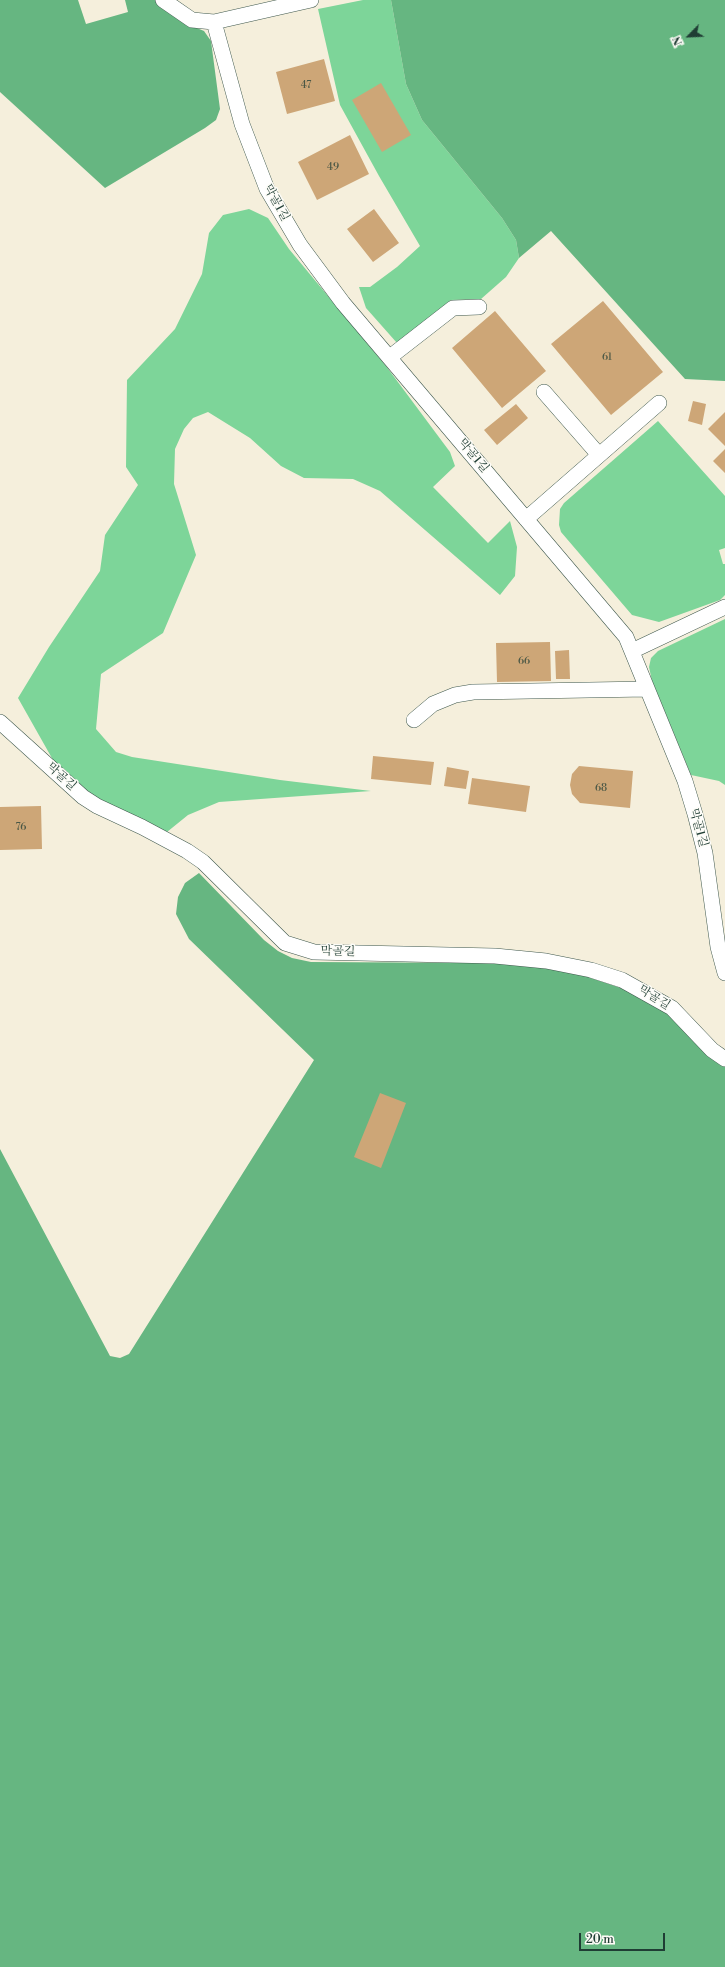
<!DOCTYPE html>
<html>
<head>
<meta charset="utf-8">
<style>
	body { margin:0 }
	#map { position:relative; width:725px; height:1967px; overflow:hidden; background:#f5efdc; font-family:"Libre Bodoni",serif }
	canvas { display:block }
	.north { position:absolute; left:669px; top:16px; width:40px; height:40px; -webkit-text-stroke:3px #fdfcf7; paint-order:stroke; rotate:246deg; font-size:11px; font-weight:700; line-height:16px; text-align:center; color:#1f3d34 }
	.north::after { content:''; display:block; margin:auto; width:14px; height:18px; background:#1f3d34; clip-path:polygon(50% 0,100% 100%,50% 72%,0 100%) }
	.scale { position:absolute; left:579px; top:1933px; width:86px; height:18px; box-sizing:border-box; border:2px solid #1f3d34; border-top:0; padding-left:5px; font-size:12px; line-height:14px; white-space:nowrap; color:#1f3d34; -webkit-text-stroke:3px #fdfcf7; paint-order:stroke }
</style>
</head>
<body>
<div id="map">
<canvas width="725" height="1967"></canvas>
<div class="north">N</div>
<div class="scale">20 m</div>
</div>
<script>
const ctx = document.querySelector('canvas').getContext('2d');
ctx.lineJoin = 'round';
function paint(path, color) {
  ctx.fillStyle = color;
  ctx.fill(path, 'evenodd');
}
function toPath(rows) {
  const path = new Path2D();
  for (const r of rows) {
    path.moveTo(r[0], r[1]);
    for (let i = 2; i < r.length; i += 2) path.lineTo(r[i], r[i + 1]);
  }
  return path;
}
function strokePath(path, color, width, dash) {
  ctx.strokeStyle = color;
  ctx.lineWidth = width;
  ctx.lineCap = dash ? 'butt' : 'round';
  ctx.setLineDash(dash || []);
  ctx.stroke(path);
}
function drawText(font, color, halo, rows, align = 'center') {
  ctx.font = font + ' "Libre Bodoni","Noto Serif KR",serif';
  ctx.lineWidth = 3;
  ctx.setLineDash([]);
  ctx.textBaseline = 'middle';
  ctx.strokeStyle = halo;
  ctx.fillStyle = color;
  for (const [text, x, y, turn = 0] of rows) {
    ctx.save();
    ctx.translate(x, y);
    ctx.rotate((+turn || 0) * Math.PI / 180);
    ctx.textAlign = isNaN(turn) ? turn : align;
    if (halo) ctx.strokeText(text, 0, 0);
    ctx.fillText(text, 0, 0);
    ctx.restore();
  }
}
paint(toPath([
	[363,0,391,0,406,84,422,120,502,218,516,240,519,258,506,277,481,299,451,300,397,343,366,308,359,287,370,287,397,267,420,246,379,176,340,105,318,9],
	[249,209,268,218,289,249,386,366,450,452,455,466,433,487,488,543,510,521,517,547,515,576,500,595,380,491,353,479,304,478,281,466,250,438,208,412,193,418,184,429,175,449,174,484,196,555,163,633,101,674,96,729,116,752,132,757,280,780,371,791,219,802,188,815,167,832,90,795,53,760,18,698,49,647,100,571,105,535,138,485,126,467,127,380,175,329,202,274,209,233,223,215],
	[658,421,725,496,725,548,719,550,723,564,725,564,725,595,720,600,659,622,632,615,561,532,559,525,560,509,564,503],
	[725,619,725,785,719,781,691,775,652,681,649,667,651,658,658,651]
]), '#7dd599');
paint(toPath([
	[0,0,78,0,86,24,128,12,125,0,156,0,192,26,204,31,211,41,220,109,216,120,205,128,105,188,0,92],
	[391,0,725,0,725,381,685,379,551,231,519,258,516,240,502,218,422,120,406,84],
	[199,873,264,940,278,951,292,958,311,962,482,963,538,966,579,974,636,993,669,1015,715,1061,725,1067,725,1967,0,1967,0,1149,110,1356,120,1358,129,1354,314,1060,189,939,176,914,178,897,185,883]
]), '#66b681');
paint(toPath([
	[324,59,335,101,287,114,276,72],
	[381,83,411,135,382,152,352,100],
	[350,135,369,174,317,200,298,162],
	[374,209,399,243,373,262,347,229],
	[603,301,663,372,611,415,551,344],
	[495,311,546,371,502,408,452,348],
	[693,401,706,404,702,425,688,421],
	[516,404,528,418,497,445,484,430],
	[725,412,725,446,708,429],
	[725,449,725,473,713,461],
	[550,642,551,681,497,682,496,643],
	[569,650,570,679,556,679,555,651],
	[373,756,434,762,431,785,371,779],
	[579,766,633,771,630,808,580,803,572,794,570,785,572,774],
	[447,767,469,771,466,789,444,786],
	[472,778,530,786,526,812,468,804],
	[41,806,42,849,0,850,0,807],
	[380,1093,406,1103,381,1168,354,1157]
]), '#cda677');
const service = toPath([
	[163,0,192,20,214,22,311,0],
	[214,22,242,124,267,189,300,245,343,303,626,637,685,781,695,814,705,853,718,947,725,973],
	[390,357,453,308,479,307],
	[544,392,599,455],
	[526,519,659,403],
	[632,651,725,607],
	[414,720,433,704,455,695,473,692,647,689],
	[0,722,83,797,97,806,142,827,187,851,203,862,285,943,314,952,495,956,546,961,591,970,622,980,672,1008,712,1050,725,1059]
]);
strokePath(service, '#3f584d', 16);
strokePath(service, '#fff', 15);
drawText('10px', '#4a5745', null, [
	["47",306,86],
	["49",333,168],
	["61",607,358],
	["66",524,662],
	["68",601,789],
	["76",21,828]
]);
drawText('12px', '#1f3d34', '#fdfcf7', [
	["막골1길",276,203,61],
	["막골1길",473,456,50],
	["막골길",61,777,42],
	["막골1길",698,828,75],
	["막골길",338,952,1],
	["막골길",654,998,32]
]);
</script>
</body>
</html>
